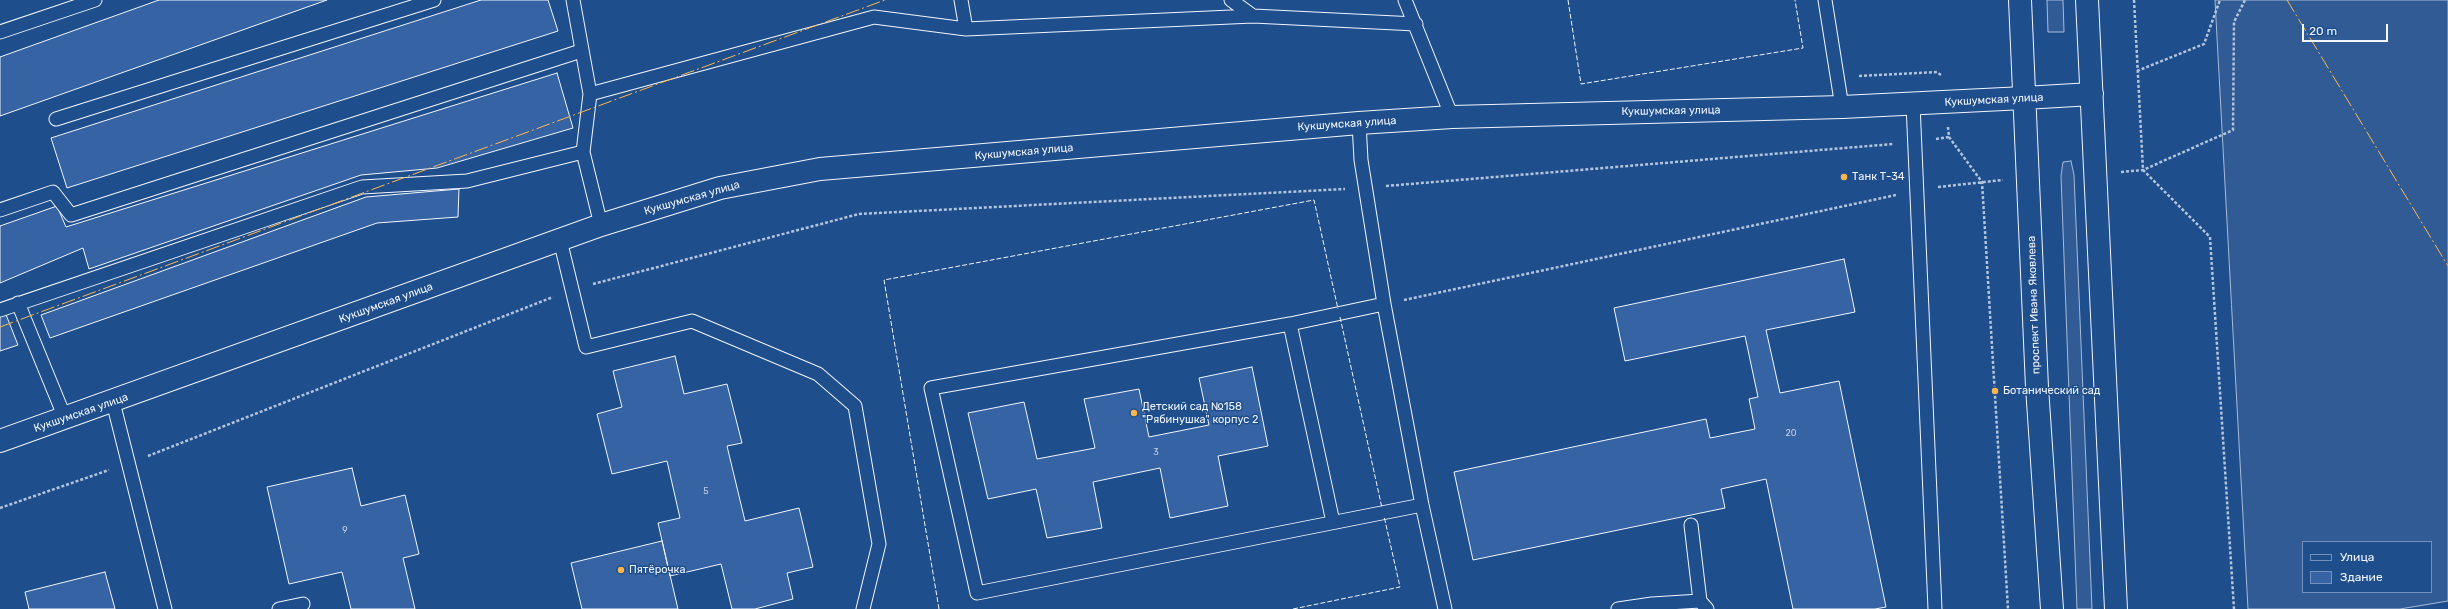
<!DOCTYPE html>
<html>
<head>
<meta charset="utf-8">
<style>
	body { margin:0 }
	#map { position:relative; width:2448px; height:609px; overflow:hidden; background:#1f4e8c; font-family:Rubik,sans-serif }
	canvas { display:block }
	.legend { position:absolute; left:2302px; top:541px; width:130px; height:52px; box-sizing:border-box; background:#1f4e8c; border:1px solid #7391ba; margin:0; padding:5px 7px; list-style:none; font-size:12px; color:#f2f6ff }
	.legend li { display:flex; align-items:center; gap:8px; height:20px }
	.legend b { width:20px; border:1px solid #7391ba }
	.scale { position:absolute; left:2302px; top:24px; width:86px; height:18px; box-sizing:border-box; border:2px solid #f2f6ff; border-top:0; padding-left:5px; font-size:12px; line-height:14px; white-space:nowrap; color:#f2f6ff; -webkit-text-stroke:3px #1f4e8c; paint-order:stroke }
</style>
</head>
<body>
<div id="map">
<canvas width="2448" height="609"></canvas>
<ul class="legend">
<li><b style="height:5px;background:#1f4e8c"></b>Улица</li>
<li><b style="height:11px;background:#3563a3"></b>Здание</li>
</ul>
<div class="scale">20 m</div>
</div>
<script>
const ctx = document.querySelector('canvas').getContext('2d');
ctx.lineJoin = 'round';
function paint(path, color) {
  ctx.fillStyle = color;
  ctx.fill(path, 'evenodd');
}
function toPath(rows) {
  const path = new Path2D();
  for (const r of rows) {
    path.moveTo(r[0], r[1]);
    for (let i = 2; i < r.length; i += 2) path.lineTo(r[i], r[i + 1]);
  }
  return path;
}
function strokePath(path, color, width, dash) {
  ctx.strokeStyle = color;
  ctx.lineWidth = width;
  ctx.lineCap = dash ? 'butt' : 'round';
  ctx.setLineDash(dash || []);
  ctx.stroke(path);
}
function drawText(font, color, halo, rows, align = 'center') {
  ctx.font = font + ' Rubik,sans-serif';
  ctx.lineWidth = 3;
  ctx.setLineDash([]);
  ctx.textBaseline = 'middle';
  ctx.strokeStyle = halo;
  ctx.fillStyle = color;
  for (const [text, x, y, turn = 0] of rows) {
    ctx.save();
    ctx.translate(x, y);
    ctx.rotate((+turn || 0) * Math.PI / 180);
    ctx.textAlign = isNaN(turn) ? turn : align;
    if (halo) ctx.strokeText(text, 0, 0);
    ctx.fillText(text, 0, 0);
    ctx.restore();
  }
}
const built = toPath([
	[2047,0,2063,0,2064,32,2048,32,2047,0],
	[2215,0,2448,0,2448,601,2400,609,2248,609,2215,0],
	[2303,542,2431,542,2431,592,2303,592,2303,542],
	[2071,161,2074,175,2092,609,2077,609,2061,176,2063,162,2071,161]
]);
paint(built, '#305b95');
strokePath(built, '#a8bbd7', 1);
const building = toPath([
	[159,0,327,0,0,116,0,57,159,0],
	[481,0,548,0,558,31,67,188,51,138,481,0],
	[557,73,573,128,437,168,361,175,89,269,83,248,0,283,0,226,57,206,66,227,557,73],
	[459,189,458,217,377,223,50,338,41,315,366,197,459,189],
	[1844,259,1855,312,1766,330,1780,393,1839,381,1886,607,1875,609,1793,609,1766,479,1721,489,1725,508,1473,560,1454,472,1706,419,1710,438,1755,429,1749,399,1758,397,1745,336,1625,361,1614,308,1844,259],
	[5,312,18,345,0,351,0,314,5,312],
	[675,356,684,394,727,384,742,443,727,446,745,521,799,508,813,567,787,573,793,599,755,609,732,609,721,564,670,576,658,523,680,518,667,461,612,474,597,414,622,407,613,371,675,356],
	[1252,367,1268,446,1218,456,1228,506,1170,518,1160,468,1093,482,1102,528,1047,538,1036,489,988,499,968,413,1024,402,1037,459,1095,448,1084,399,1139,389,1149,437,1209,425,1199,378,1252,367],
	[352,468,361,506,405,495,419,554,403,558,415,609,351,609,342,572,289,584,267,487,352,468],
	[662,541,678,609,582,609,571,563,662,541],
	[105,572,115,609,29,609,25,592,105,572]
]);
paint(building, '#3563a3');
strokePath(building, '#f2f6ff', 1);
const lane = toPath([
	[573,0,590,94,583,152,601,225],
	[961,0,966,29],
	[1231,0,1253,16],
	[1405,0,1452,117],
	[1825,0,1842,107],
	[0,32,95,0],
	[590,94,874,17,966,29,1253,16,1416,24],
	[1913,104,1935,609],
	[56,119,434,0],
	[1359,123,1361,160,1384,304,1422,505,1445,609],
	[0,210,53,192,71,215,581,51],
	[560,240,586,347,692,321,818,374,855,406,879,544,863,609],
	[18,303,65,418],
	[0,310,362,187,467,181,583,152],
	[1290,324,931,388,977,593,1422,505],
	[113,402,165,609],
	[1333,522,1290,324,1384,304],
	[1691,525,1700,601],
	[279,609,303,604],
	[1618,609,1652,604,1700,601,1707,609]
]);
const secondary = toPath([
	[0,441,601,225,720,188,820,169,1359,123,1452,117,1842,107,2024,98]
]);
const primary = toPath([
	[2020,0,2037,387,2052,609],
	[2087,0,2116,609],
	[2024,98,2092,94]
]);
strokePath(lane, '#f2f6ff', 15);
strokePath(secondary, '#f2f6ff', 24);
strokePath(primary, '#f2f6ff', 24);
strokePath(toPath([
	[2134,0,2143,170,2210,237,2234,609],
	[2137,71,2204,44,2220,0],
	[1859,76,1937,72,1941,75],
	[1948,127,1949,137,1982,182,2008,609],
	[1936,139,1949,137],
	[2121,172,2143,170,2233,130,2234,22,2245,0],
	[1386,186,1893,144],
	[1938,187,2003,180],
	[593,284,859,214,1345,189],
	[1404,300,1896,195],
	[148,456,553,297],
	[0,508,109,470]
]), '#b3c4dc', 2.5, [3, 2]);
strokePath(lane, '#1f4e8c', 13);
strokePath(secondary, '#1f4e8c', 22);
strokePath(primary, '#1f4e8c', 22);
strokePath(toPath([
	[1568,0,1581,84,1803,48,1795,0],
	[1340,317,1382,508],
	[939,609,884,280,1314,200,1338,309],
	[1293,609,1400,587,1384,516]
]), '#f2f6ff', 1, [5, 2]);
strokePath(toPath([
	[2287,0,2448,266],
	[0,327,885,0]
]), '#ffb74d', 1, [14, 3, 2, 3]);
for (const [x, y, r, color] of [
	[1844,177,4,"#ffb74d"],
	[1995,391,4,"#ffb74d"],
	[1134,413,4,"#ffb74d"],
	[621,570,4,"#ffb74d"]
]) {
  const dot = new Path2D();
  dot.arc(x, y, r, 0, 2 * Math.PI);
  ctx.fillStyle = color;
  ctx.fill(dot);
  strokePath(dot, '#1f4e8c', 1.5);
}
drawText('9px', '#c3d1e8', null, [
	["20",1791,433],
	["3",1156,452],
	["5",706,491],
	["9",345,530]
]);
drawText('11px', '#f2f6ff', '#1f4e8c', [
	["Кукшумская улица",1994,100,-3],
	["Кукшумская улица",1671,111,-1],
	["Кукшумская улица",1347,124,-4],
	["Кукшумская улица",1024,152,-5],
	["Кукшумская улица",692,198,-16],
	["Кукшумская улица",386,303,-20],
	["проспект Ивана Яковлева",2034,305,-92],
	["Кукшумская улица",81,413,-19]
]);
drawText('11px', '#f2f6ff', '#1f4e8c', [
	["Танк Т-34",1852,177],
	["Ботанический сад",2003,391],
	["Детский сад №158",1142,407],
	["\"Рябинушка\" корпус 2",1142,420],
	["Пятёрочка",629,570]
], 'left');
</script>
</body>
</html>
